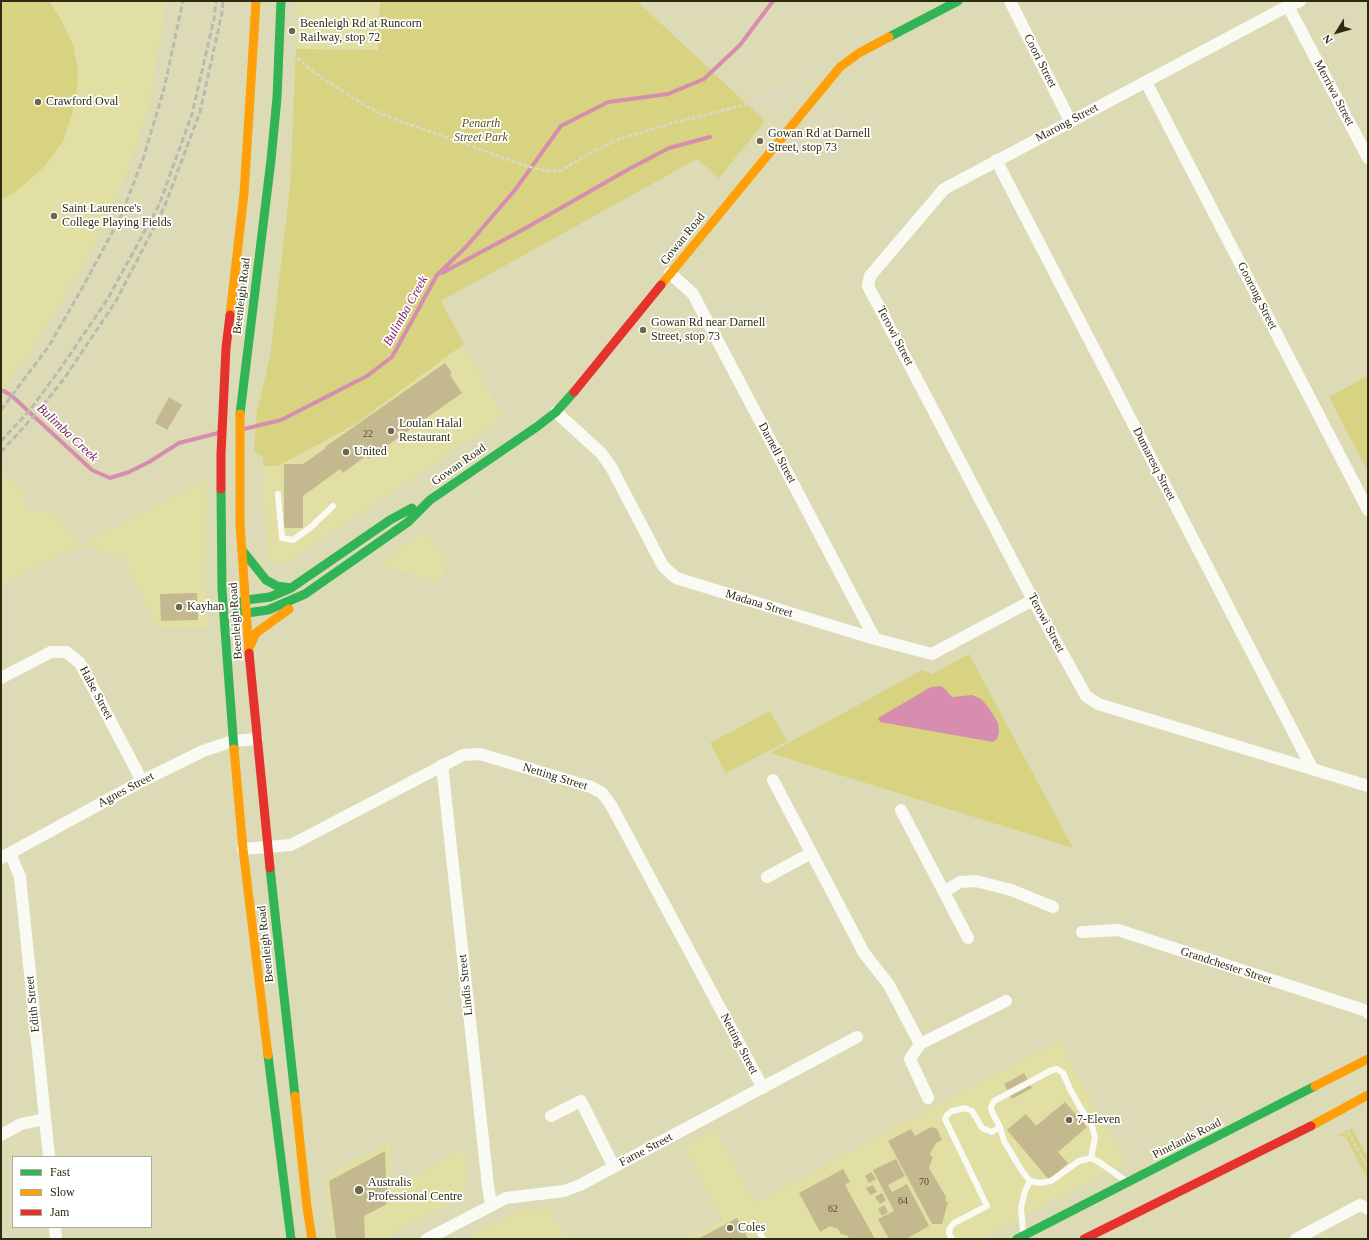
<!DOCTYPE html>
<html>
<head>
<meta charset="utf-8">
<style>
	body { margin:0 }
	#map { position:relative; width:1369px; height:1240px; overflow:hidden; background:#dddbb6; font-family:"Times New Roman",serif }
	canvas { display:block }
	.frame { position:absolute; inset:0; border:2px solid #2d2b10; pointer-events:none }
	.legend { position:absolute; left:12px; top:1156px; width:140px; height:72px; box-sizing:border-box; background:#fff; border:1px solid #abaa9f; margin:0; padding:5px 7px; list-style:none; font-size:12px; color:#2d2b10 }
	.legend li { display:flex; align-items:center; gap:8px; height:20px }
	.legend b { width:20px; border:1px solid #abaa9f }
	.north { position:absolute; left:1317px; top:12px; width:40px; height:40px; -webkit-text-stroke:3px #fff; paint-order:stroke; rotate:233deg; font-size:11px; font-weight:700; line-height:16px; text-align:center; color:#2d2b10 }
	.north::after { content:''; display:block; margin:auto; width:14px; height:18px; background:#2d2b10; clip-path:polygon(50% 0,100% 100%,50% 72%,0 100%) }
</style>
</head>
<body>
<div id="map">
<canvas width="1369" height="1240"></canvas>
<div class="frame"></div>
<ul class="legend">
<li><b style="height:5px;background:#30b455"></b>Fast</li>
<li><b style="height:5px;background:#ff9f0a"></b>Slow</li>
<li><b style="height:5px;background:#e5322d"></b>Jam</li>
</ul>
<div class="north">N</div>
</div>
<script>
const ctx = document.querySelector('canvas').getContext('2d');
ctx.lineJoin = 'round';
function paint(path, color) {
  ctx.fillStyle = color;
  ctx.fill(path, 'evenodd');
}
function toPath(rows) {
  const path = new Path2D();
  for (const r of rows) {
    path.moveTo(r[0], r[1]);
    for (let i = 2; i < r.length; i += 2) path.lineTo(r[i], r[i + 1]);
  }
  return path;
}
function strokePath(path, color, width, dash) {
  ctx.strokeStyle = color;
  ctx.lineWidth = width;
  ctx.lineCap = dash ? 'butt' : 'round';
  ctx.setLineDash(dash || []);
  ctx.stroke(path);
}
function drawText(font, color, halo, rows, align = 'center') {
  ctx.font = font + ' "Times New Roman",serif';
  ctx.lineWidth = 3.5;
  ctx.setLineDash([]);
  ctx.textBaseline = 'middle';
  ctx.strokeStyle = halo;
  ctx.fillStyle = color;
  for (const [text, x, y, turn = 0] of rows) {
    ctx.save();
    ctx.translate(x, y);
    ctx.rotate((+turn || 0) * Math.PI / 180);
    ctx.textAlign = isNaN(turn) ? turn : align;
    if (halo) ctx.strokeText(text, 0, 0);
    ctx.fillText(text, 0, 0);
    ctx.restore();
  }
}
paint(toPath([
	[1,1,165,1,164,16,149,104,127,174,88,258,31,350,1,390],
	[298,1,380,1,378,50,296,49],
	[464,344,503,417,286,562,279,564,271,561,267,552,263,466,278,466,354,425],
	[1,473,23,491,24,509,53,513,82,545,207,479,206,584,208,628,155,628,151,613,124,558,82,545,1,584],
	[423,533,449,558,439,583,378,564],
	[1059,1040,1125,1163,978,1239,686,1239,722,1220,684,1147,715,1130,755,1203],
	[390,1142,394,1186,464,1149,467,1184,462,1197,382,1239,332,1239,325,1177],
	[549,1208,566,1239,465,1239,521,1210]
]), '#e2dfa5');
paint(toPath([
	[1,1,49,1,62,21,73,45,78,68,77,90,72,115,63,141,46,165,19,189,1,200],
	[380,1,637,1,765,121,719,178,697,159,441,301,464,344,354,425,278,466,263,466,263,456,254,452,257,411,270,357,290,187,296,49,378,50],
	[1368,376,1368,472,1329,397],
	[969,654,1073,848,770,753,922,670,932,674],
	[770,711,787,741,726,773,710,743],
	[1352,1128,1368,1158,1368,1179,1346,1138,1338,1135]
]), '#d8d381');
paint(toPath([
	[941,686,947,691,952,697,972,695,981,699,989,708,998,723,999,732,997,739,993,742,880,722,878,718,931,687]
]), '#d78dad');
strokePath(toPath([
	[442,273,524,229,629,169,669,148,710,137],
	[1,391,4,391,12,396,92,470,110,478,129,472,149,462,179,443,218,433],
	[244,429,281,420,367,376,392,357,437,275,466,247,515,190,561,126,608,102,668,94,704,79,740,45,773,1]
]), '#d78dad', 4);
paint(toPath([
	[445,363,452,373,450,375,462,393,368,459,366,456,343,473,340,469,303,496,303,528,284,528,284,464,303,464,326,448,325,447],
	[169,397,182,405,167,430,155,423],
	[197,593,198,620,161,621,160,594],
	[1024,1073,1032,1088,1012,1099,1004,1084],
	[1065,1102,1087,1127,1058,1152,1068,1163,1049,1180,1007,1130,1026,1114,1036,1126],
	[931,1127,937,1129,942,1140,936,1143,931,1152,930,1156,933,1156,929,1168,946,1197,945,1201,948,1202,942,1224,932,1224,888,1141,911,1129,915,1136],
	[385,1151,386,1179,390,1200,386,1202,387,1204,364,1216,365,1239,336,1239,329,1181],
	[896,1159,905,1176,888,1185,892,1192,907,1184,929,1226,906,1239,889,1239,878,1219,894,1211,873,1170],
	[843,1169,850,1182,845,1185,875,1239,849,1239,848,1236,841,1234,838,1229,830,1226,820,1232,799,1193],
	[871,1172,876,1179,869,1183,865,1176],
	[873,1185,877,1192,870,1195,866,1188],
	[882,1193,886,1200,880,1204,875,1197],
	[884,1205,888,1212,882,1216,878,1209],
	[737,1218,748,1239,698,1239]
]), '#c4b98e');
strokePath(toPath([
	[293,54,316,74,364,105,386,116,526,166,547,171,560,171,594,151,622,138,670,124,752,103,775,95,813,72],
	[781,92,784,107],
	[1345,1127,1368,1168]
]), '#dad8cc', 2.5, [4, 2]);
strokePath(toPath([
	[278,494,282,538,293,540,311,527,333,506],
	[1091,1158,1095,1137,1093,1130,1091,1122,1081,1109,1070,1089,1063,1073,1057,1069,1052,1070,994,1101,991,1107,992,1112,1000,1127,1004,1141,1022,1171,1030,1181,1040,1183,1051,1181,1079,1161,1091,1158,1099,1162,1126,1181],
	[758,1229,763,1239],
	[1023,1232,1021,1208,1025,1191,1030,1181],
	[952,1239,949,1233,950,1228,954,1223,987,1206,945,1119,947,1115,952,1111,965,1108,972,1111,982,1128,992,1132,1000,1127]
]), '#fafaf4', 6);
strokePath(toPath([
	[1010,1,1070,121],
	[1300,1,1288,6,944,189,870,276,868,286,1033,600,1086,696,1098,704,1368,786],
	[1288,6,1368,158],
	[1146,82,1368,510],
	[996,160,1312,768],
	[670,273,693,294,875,639],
	[556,412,601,453,611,467,663,566,676,578,875,639,932,654,1033,600],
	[1,678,51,652,66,652,80,663,142,781],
	[442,765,488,1186,491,1204],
	[773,780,864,953,889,985,920,1044],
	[901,810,968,938],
	[243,849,291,845,463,755,480,754,591,787,602,793,611,805,763,1088],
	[10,853,20,877,49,1157],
	[1,858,142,781,203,751,233,741,257,739],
	[767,877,811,853],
	[944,892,960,882,976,881,1011,890,1053,907],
	[1082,932,1118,930,1367,1011,1368,1013],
	[928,1098,910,1059,920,1044,1006,1001],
	[551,1116,581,1101,614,1167],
	[1,1135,21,1124,45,1119],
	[55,1227,56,1239],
	[427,1239,506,1198,564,1191,580,1185,857,1037],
	[1296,1239,1360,1205,1368,1209]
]), '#fafaf4', 12);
strokePath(toPath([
	[889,37,958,1],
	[240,414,271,160,277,98,281,1],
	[221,489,222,590,234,749],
	[242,550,266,580,277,586,291,588],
	[237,603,246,600,270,597,291,588,390,520,412,508],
	[237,611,247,613,268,610,305,594,408,522,430,500,538,426,556,412,574,392],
	[270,868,295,1096],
	[268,1055,291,1239],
	[1017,1239,1315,1086]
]), '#30b455', 9);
strokePath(toPath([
	[661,285,840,67,859,53,889,37],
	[230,315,244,194,256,1],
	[240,414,240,523,249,653],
	[249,648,256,633,289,609],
	[234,749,243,849,268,1055],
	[1315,1086,1368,1059],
	[295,1096,307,1207,312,1239],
	[1311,1126,1368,1095]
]), '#ff9f0a', 9);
strokePath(toPath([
	[574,392,661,285],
	[221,489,221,454,226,348,230,315],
	[249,653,270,868],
	[1084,1239,1311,1126]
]), '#e5322d', 9);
strokePath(toPath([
	[1,410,49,346,85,283,121,216,143,159,164,89,183,1],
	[1,441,29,411,58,372,107,300,159,205,192,114,214,19,216,1],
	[1,452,34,416,64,379,116,301,164,208,200,112,222,13,223,1]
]), '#babab0', 3, [6, 3]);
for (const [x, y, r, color] of [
	[292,31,4,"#6b694a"],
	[38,102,4,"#6b694a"],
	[760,141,4,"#6b694a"],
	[54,216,4,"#6b694a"],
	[643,330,4,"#6b694a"],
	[391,431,4,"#6b694a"],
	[346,452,4,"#6b694a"],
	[179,607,4,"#6b694a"],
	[1069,1120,4,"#6b694a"],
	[359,1190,5,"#6b694a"],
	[730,1228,4,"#6b694a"]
]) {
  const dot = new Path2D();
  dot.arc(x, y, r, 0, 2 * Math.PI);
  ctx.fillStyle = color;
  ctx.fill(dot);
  strokePath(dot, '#fff', 1.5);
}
drawText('10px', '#534e30', null, [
	["22",368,434],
	["70",924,1182],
	["64",903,1201],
	["62",833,1209]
]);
drawText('12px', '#2d2b10', '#fff', [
	["Beenleigh Rd at Runcorn",300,24],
	["Railway, stop 72",300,38],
	["Crawford Oval",46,102],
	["Gowan Rd at Darnell",768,134],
	["Street, stop 73",768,148],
	["Saint Laurence's",62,209],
	["College Playing Fields",62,223],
	["Gowan Rd near Darnell",651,323],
	["Street, stop 73",651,337],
	["Loulan Halal",399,424],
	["Restaurant",399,438],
	["United",354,452],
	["Kayhan",187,607],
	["7-Eleven",1077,1120],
	["Australis",368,1183],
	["Professional Centre",368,1197],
	["Coles",738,1228]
], 'left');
drawText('12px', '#2d2b10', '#fff', [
	["Coori Street",1040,61,63],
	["Merriwa Street",1334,93,62],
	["Marong Street",1067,123,-28],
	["Gowan Road",683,239,-51],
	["Beenleigh Road",242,296,-83],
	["Goorong Street",1257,296,63],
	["Terowi Street",895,336,62],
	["Darnell Street",777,453,62],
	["Dumaresq Street",1154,464,63],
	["Gowan Road",459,465,-35],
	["Madana Street",759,604,17],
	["Beenleigh Road",236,621,-94],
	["Terowi Street",1046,623,62],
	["Halse Street",96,693,62],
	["Netting Street",555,777,17],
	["Agnes Street",126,790,-28],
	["Beenleigh Road",266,944,-96],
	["Grandchester Street",1226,966,18],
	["Lindis Street",466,985,-96],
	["Edith Street",33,1004,-96],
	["Netting Street",739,1044,62],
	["Pinelands Road",1187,1139,-27],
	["Farne Street",646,1150,-28]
]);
drawText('italic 12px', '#56531f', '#fff', [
	["Penarth",481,124],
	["Street Park",481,138]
]);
drawText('italic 13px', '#7e1e5c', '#fff', [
	["Bulimba Creek",406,311,-61],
	["Bulimba Creek",67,433,43]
]);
</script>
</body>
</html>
